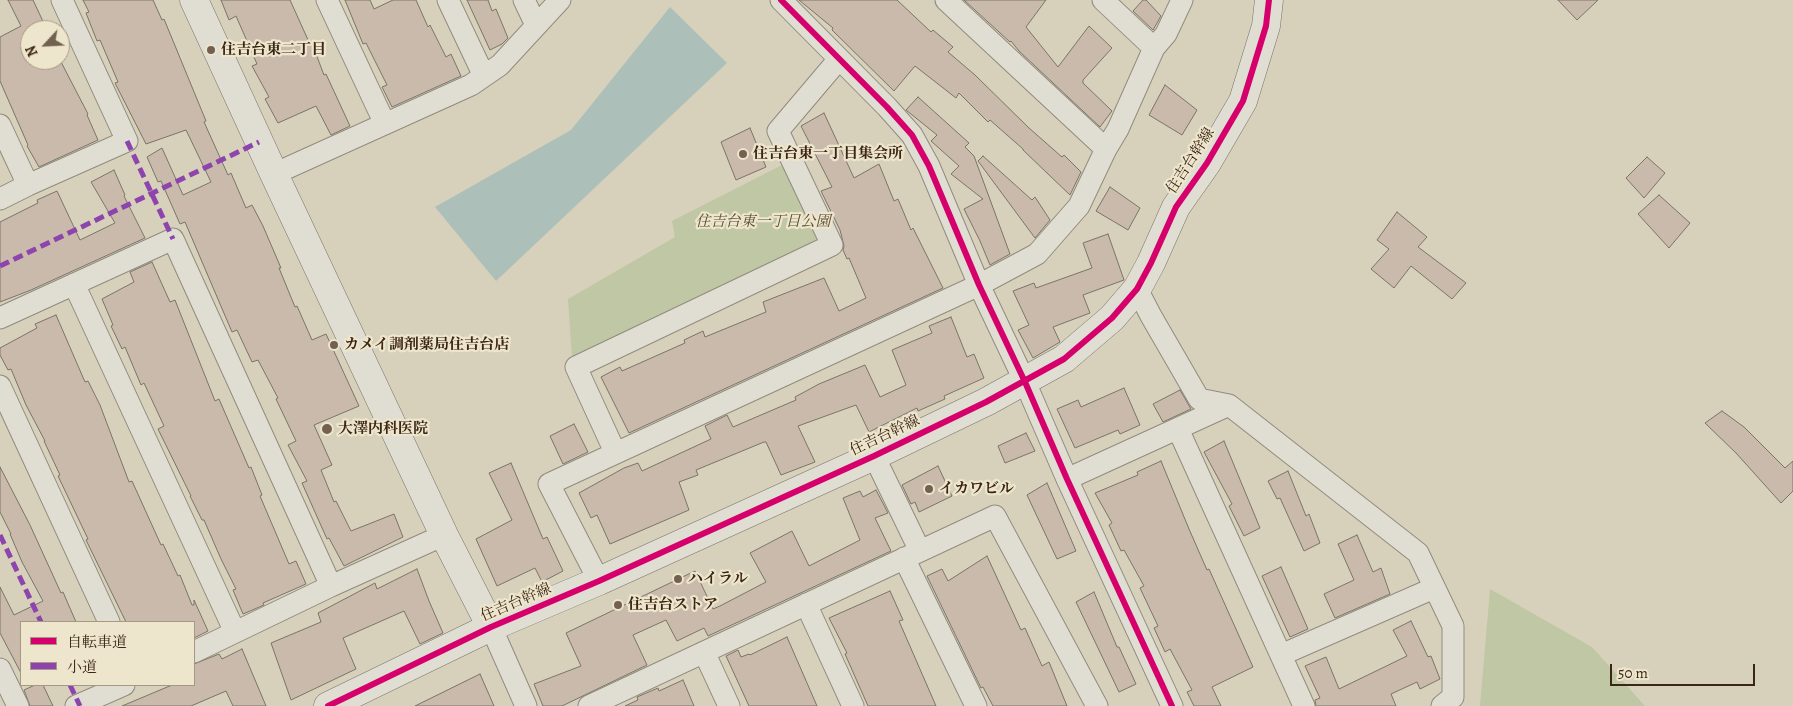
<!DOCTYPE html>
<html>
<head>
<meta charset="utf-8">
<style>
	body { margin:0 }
	#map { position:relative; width:1793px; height:706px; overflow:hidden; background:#d7d1bc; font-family:Alegreya,"Noto Serif JP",serif }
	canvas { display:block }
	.legend { position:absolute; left:20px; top:621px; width:175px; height:65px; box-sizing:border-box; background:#ede5cc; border:1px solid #a69882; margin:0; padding:6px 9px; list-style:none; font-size:15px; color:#3b2514 }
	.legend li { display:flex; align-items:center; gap:10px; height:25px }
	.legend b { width:25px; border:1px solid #a69882 }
	.north { position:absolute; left:20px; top:20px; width:50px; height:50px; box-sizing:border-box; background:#ede5cc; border:1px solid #a69882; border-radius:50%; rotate:245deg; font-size:14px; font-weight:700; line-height:20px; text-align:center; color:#3b2514 }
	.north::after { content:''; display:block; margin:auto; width:18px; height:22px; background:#72614f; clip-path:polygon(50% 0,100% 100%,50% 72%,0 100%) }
	.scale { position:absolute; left:1610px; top:664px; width:145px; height:22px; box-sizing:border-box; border:2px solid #3b2514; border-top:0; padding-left:6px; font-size:15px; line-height:18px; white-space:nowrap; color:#3b2514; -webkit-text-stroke:4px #ede5cc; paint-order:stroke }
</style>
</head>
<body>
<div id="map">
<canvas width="1793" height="706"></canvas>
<ul class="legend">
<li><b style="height:6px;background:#d6006c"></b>自転車道</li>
<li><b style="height:6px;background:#8e44ad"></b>小道</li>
</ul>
<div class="north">N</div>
<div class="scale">50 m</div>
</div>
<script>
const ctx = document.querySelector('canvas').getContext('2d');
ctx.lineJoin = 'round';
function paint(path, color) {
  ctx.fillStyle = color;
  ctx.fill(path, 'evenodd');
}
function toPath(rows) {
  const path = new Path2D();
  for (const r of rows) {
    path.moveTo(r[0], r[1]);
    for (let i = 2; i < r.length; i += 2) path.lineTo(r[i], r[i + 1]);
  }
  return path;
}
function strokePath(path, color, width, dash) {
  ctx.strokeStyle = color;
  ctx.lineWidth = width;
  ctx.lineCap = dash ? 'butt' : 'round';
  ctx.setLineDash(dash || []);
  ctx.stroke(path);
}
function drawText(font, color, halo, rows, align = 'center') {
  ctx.font = font + ' Alegreya,"Noto Serif JP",serif';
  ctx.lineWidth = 4.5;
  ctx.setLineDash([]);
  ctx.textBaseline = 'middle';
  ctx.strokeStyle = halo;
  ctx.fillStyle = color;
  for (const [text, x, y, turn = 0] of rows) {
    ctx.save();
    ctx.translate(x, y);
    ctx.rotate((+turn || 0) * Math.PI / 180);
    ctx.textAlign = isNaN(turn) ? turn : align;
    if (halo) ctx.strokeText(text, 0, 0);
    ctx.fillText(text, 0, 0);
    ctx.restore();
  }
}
paint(toPath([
	[784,164,817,238,808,247,572,358,568,299,675,237,672,221],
	[1490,589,1592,647,1645,706,1480,706]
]), '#c0c7a4');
paint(toPath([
	[670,7,727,63,496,281,435,207,571,130]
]), '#acbfb8');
const building = toPath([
	[8,0,33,0,47,30,30,30,30,60,60,60,88,114,87,115,98,140,39,167,27,146,28,145,0,81,0,37,21,26,8,0],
	[83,0,153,0,162,20,164,19,206,121,204,122,228,175,231,173,246,208,252,205,263,226,281,268,279,268,295,307,297,306,312,340,326,334,359,406,314,425,332,465,321,470,334,502,336,501,351,531,394,514,403,537,344,566,329,538,327,539,302,483,307,481,288,445,296,441,276,399,278,398,258,360,252,362,237,330,232,332,185,222,180,224,161,181,158,182,147,157,162,148,183,195,211,182,186,130,146,144,115,83,118,82,100,40,97,41,86,13,89,12,83,0],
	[221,0,290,0,309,42,311,41,324,75,326,74,350,126,331,135,316,106,278,123,265,99,269,97,252,66,257,64,236,16,229,20,221,0],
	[345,0,370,0,374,9,393,0,416,0,428,27,430,25,446,57,451,54,461,76,392,107,382,87,387,85,366,43,363,44,345,0],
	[467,0,488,0,492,11,496,9,508,38,502,44,490,50,467,0],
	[799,0,897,0,931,32,933,30,953,47,948,52,975,75,1029,128,1062,157,1064,155,1081,172,1070,195,1023,150,1023,149,990,120,988,122,959,93,956,98,915,66,894,91,832,30,833,28,799,0],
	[964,0,1046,0,1026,27,1058,67,1089,26,1112,48,1083,80,1083,83,1112,111,1100,127,1019,51,1011,41,1010,42,964,0],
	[1143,0,1146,0,1161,16,1153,30,1133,11,1143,0],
	[1558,0,1598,0,1577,20,1558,0],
	[1165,85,1197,110,1182,135,1149,115,1165,85],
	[918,97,969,143,965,147,974,156,1010,254,990,265,980,241,964,209,983,199,951,174,959,166,931,141,937,135,906,110,918,97],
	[824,113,854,178,879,164,894,201,898,199,911,230,913,228,943,288,629,433,601,377,620,367,622,371,685,343,684,340,703,331,705,337,766,312,763,302,824,278,839,311,866,298,849,258,847,259,843,250,844,246,840,230,821,191,832,187,801,126,824,113],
	[750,128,766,167,736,180,721,142,750,128],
	[983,156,1032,200,1035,197,1050,220,1035,238,978,161,983,156],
	[1647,157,1665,173,1644,198,1626,178,1647,157],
	[114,170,125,195,124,196,145,238,31,290,0,302,0,222,38,203,37,200,57,191,80,240,115,223,91,182,114,170],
	[1110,187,1140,208,1128,230,1096,211,1110,187],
	[1659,195,1690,223,1669,248,1638,214,1659,195],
	[1397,212,1427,237,1418,247,1466,283,1452,299,1411,266,1394,288,1371,269,1389,249,1377,240,1397,212],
	[1108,234,1124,280,1083,295,1090,313,1053,327,1060,342,1033,358,1018,330,1029,325,1013,291,1034,283,1036,288,1092,268,1083,243,1108,234],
	[152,262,170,302,175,300,215,401,219,399,249,468,251,467,262,495,260,496,289,564,296,561,306,584,263,603,264,605,243,614,233,590,236,589,221,559,204,520,202,520,190,496,191,496,158,429,164,426,144,383,141,385,125,347,122,349,111,326,113,325,102,299,134,282,130,272,152,262],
	[56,315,85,382,88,381,100,405,129,482,132,481,161,545,163,544,178,576,180,575,192,605,194,605,194,600,208,631,194,638,194,622,126,622,86,540,88,539,58,476,60,475,44,441,45,441,26,405,11,369,8,370,0,355,0,348,37,328,35,324,56,315],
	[951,317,967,357,974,354,984,378,944,396,945,399,918,411,917,408,869,432,856,405,798,426,815,462,781,475,766,442,764,442,696,470,698,475,679,482,689,510,610,544,597,515,591,518,579,493,624,468,638,463,642,471,711,439,705,426,727,415,733,427,796,400,795,397,819,384,865,365,880,397,906,385,892,350,932,333,929,326,951,317],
	[1124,388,1140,425,1120,434,1118,430,1075,448,1057,409,1078,400,1081,407,1124,388],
	[1180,390,1191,409,1163,422,1153,404,1180,390],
	[1722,411,1744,427,1785,468,1793,461,1793,491,1781,503,1736,453,1705,423,1722,411],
	[574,424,588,452,563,464,550,436,574,424],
	[1026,433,1035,451,1005,463,998,446,1026,433],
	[1224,441,1260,528,1244,536,1229,506,1232,504,1204,452,1224,441],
	[1161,461,1189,529,1207,570,1209,569,1253,667,1212,687,1221,706,1194,706,1187,692,1192,690,1170,649,1165,652,1154,628,1158,626,1140,588,1144,586,1124,550,1121,551,1109,525,1112,523,1095,493,1138,475,1137,472,1161,461],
	[511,463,543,539,547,537,563,571,542,582,535,568,497,586,476,539,512,520,489,473,511,463],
	[938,466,952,496,919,512,915,502,911,504,902,485,938,466],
	[0,467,30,525,61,593,63,592,76,622,21,622,21,673,0,633,0,587,14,615,43,601,22,562,10,534,11,534,0,512,0,467],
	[1288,471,1306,516,1309,514,1320,543,1304,551,1280,498,1277,499,1268,481,1288,471],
	[1047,483,1076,551,1057,559,1027,495,1047,483],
	[876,490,888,513,875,518,891,551,708,636,704,628,677,641,666,620,633,635,647,665,562,706,543,706,534,684,581,666,566,633,695,571,713,609,720,606,766,582,750,553,792,531,809,566,860,540,843,498,860,491,863,497,876,490],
	[1357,535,1373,572,1381,568,1390,594,1335,618,1324,594,1354,580,1338,544,1357,535],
	[987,556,1021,630,1025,628,1042,666,1049,662,1067,706,993,706,983,687,981,688,927,576,942,569,948,581,987,556],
	[1281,567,1308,629,1290,637,1262,576,1281,567],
	[417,569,429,601,443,633,420,644,404,611,343,638,356,669,291,700,271,643,321,622,318,613,375,583,377,589,417,569],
	[890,591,903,620,899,621,936,706,868,706,845,654,847,653,829,618,890,591],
	[1094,592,1117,647,1119,647,1136,684,1119,692,1076,602,1094,592],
	[1411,621,1428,657,1431,656,1440,679,1420,689,1417,682,1391,694,1396,706,1316,706,1315,700,1320,698,1305,666,1326,657,1339,689,1407,656,1393,630,1411,621],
	[787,637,817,706,749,706,726,656,738,650,741,657,749,654,750,655,787,637],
	[242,649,266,706,233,706,226,691,191,706,122,706,172,685,194,685,194,664,219,654,222,659,242,649],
	[480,674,494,706,415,706,480,674],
	[683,680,694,706,625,706,638,700,637,697,658,688,659,691,683,680],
	[35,685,43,685,53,706,30,706,24,690,35,685]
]);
paint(building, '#cabaab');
strokePath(building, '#7a7467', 1);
const street = toPath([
	[327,0,385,124],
	[448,0,484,76],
	[524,0,536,25],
	[781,0,887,107,912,135,929,166,979,285,1025,382,1067,479,1172,706],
	[946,0,1106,149],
	[1103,0,1154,48],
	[0,125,28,185],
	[274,174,471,85,500,65,560,0],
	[0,199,28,185,127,141,62,0],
	[74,284,235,632],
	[1137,289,1151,316,1199,399,1229,405,1418,553,1453,626,1453,697,1442,706],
	[0,318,173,239,331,586],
	[0,386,109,622],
	[1178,429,1304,706],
	[615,452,576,367,832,245,778,131,839,59],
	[874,456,920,551],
	[1067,479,1229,405],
	[904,558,976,706],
	[599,581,549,484,979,285,1037,254,1079,206,1106,149,1118,129,1154,48,1166,34,1182,0],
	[806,604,853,706],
	[491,627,526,706],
	[194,652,331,586,444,535],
	[704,652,729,706],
	[1281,655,1434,588],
	[0,669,18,706],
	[76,706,124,685],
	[589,706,995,516,1097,706]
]);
const secondary = toPath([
	[194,0,274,174,444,535,491,627],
	[328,706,491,627,599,581,874,456,986,402,1064,359,1112,318,1137,289,1151,263,1176,207,1207,163,1243,101,1266,26,1269,0]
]);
strokePath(street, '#918b7d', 23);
strokePath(secondary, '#7a7467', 29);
strokePath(street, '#e0ddd3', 21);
strokePath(secondary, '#e0ddd3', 28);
strokePath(toPath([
	[127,141,173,239],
	[0,266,259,142],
	[0,535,41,622],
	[70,685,80,706]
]), '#8e44ad', 5, [10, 5]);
strokePath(toPath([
	[781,0,887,107,912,135,929,166,979,285,1025,382,1067,479,1172,706],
	[328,706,491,627,599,581,874,456,986,402,1064,359,1112,318,1137,289,1151,263,1176,207,1207,163,1243,101,1266,26,1269,0]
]), '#d6006c', 6);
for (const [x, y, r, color] of [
	[211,50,5,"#72614f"],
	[743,154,5,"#72614f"],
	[334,345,5,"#72614f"],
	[327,429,6,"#72614f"],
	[929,489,5,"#72614f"],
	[678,579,5,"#72614f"],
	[618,605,5,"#72614f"]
]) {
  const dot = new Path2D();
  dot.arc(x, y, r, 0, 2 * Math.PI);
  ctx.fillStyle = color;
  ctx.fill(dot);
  strokePath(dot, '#ede5cc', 2);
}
drawText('bold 15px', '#3b2514', '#ede5cc', [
	["住吉台東二丁目",221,50],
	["住吉台東一丁目集会所",753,154],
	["カメイ調剤薬局住吉台店",344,345],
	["大澤内科医院",338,429],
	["イカワビル",939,489],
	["ハイラル",688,579],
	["住吉台ストア",628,605]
], 'left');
drawText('15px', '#3b2514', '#ede5cc', [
	["住吉台幹線",1191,161,-57],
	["住吉台幹線",885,436,-25],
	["住吉台幹線",516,603,-23]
]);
drawText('italic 15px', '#584c33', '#ede5cc', [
	["住吉台東一丁目公園",763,222]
]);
</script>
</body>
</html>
